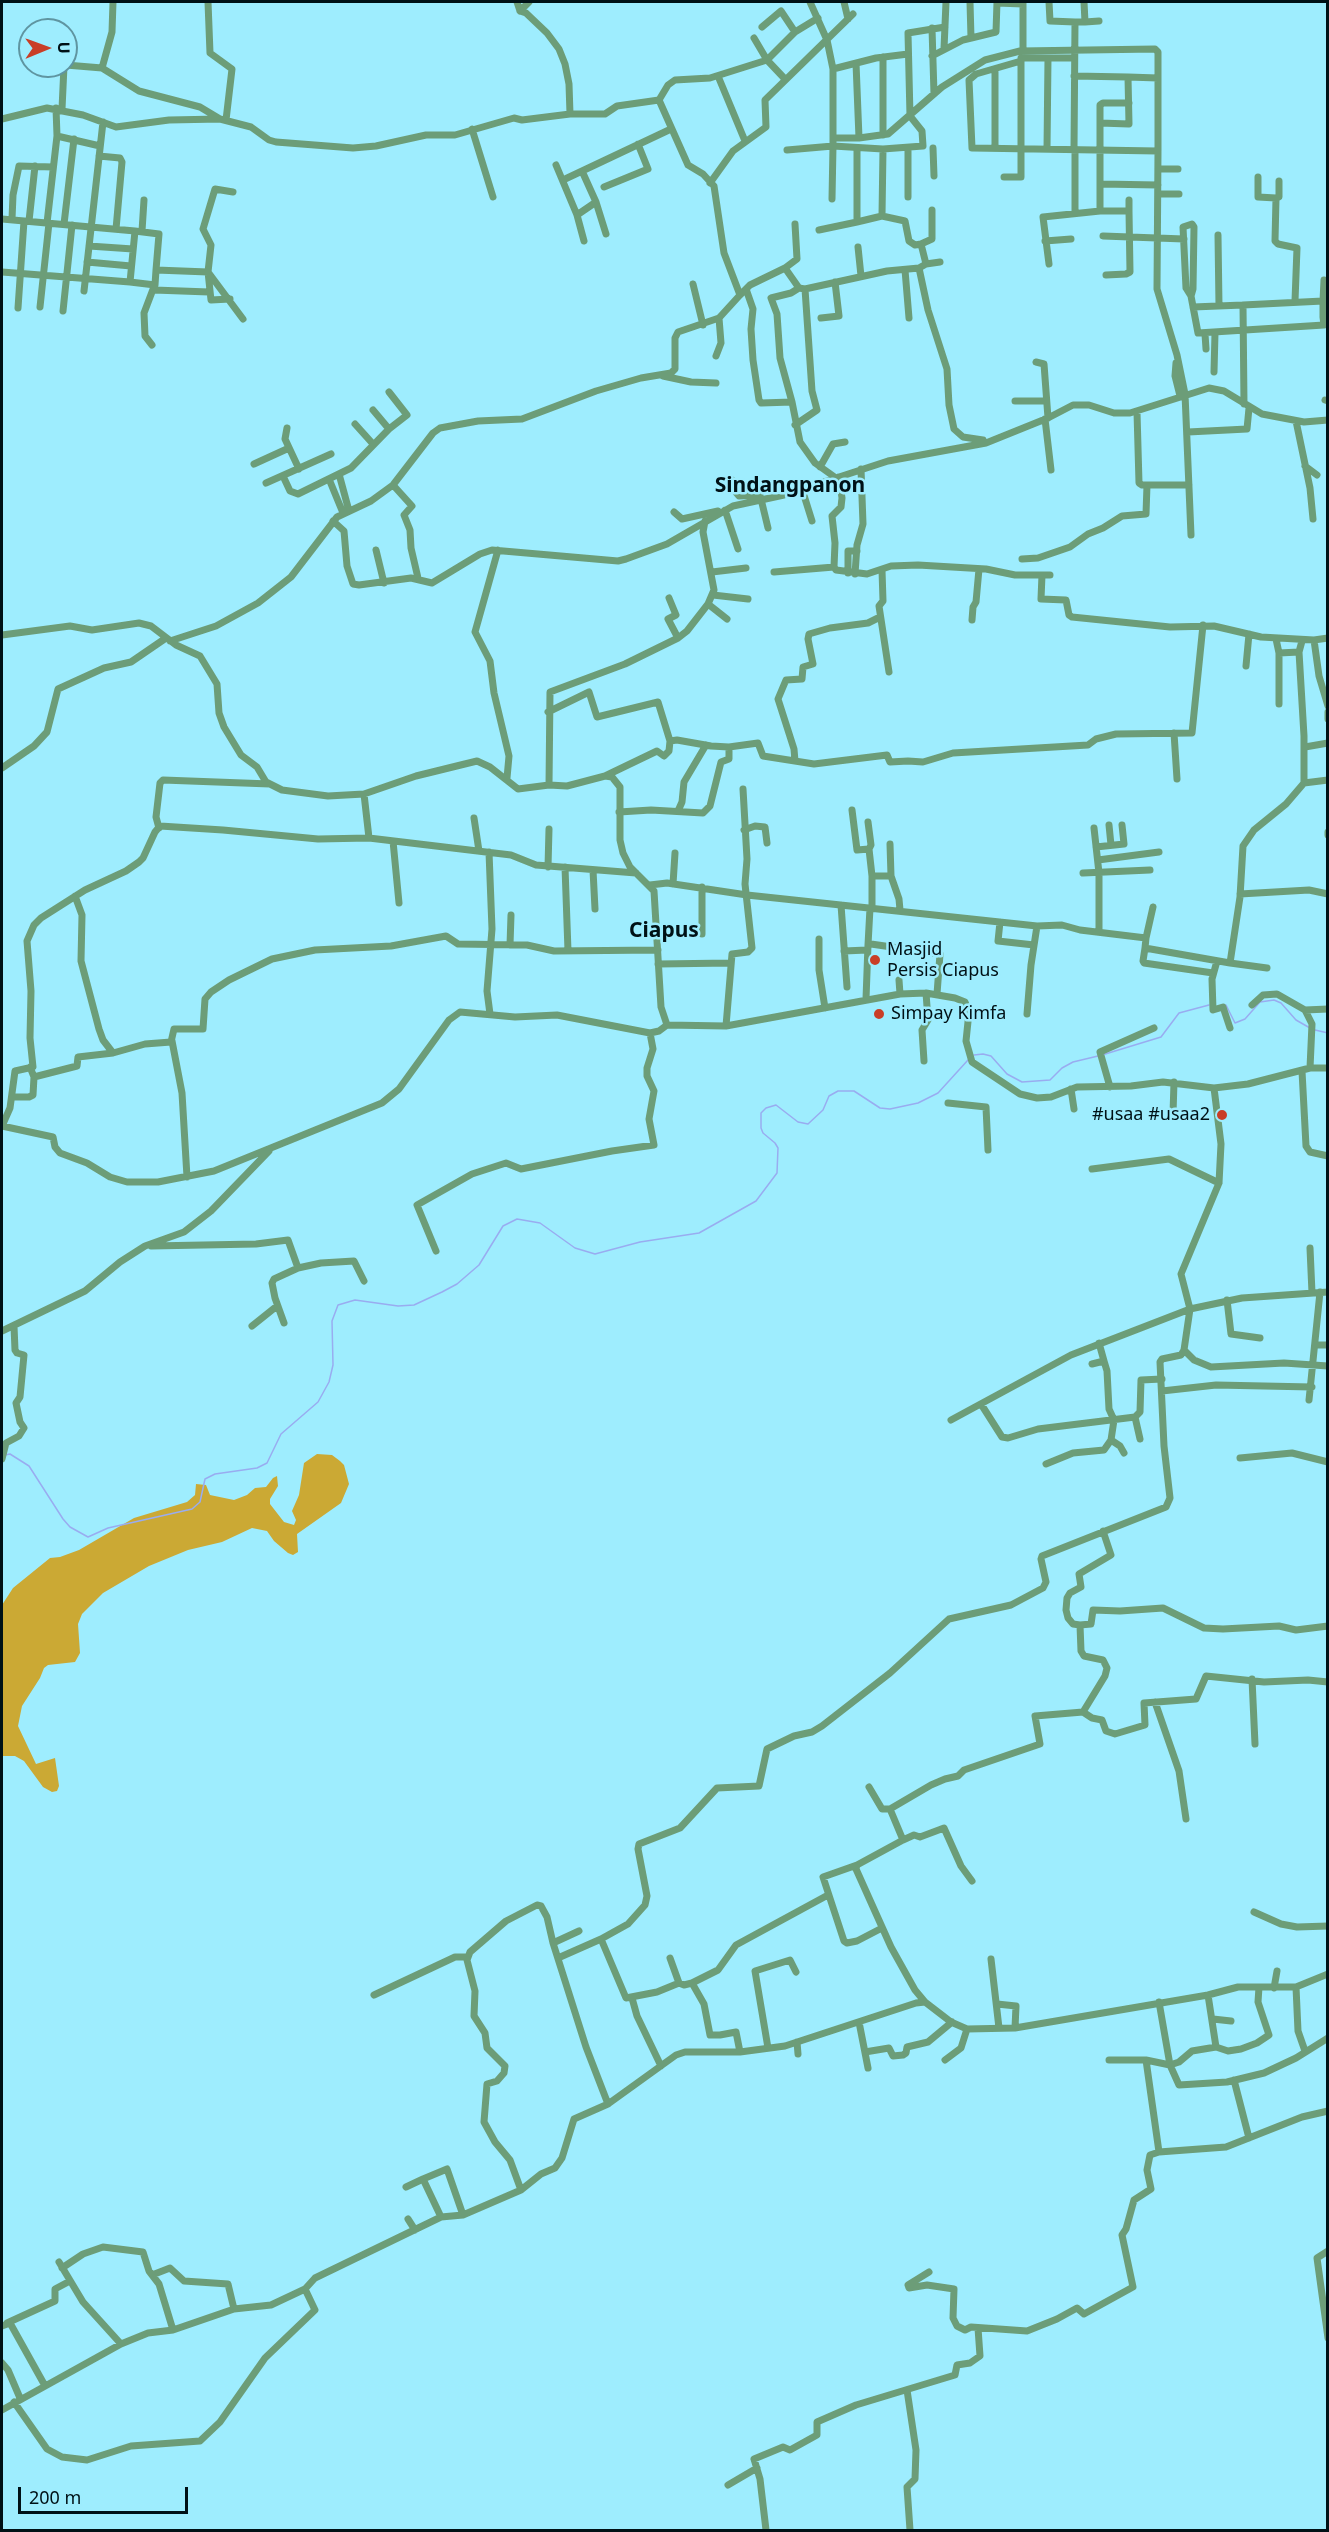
<!DOCTYPE html>
<html>
<head>
<meta charset="utf-8">
<style>
	body { margin:0 }
	#map { position:relative; width:1329px; height:2532px; overflow:hidden; background:#9eedfe; font-family:"Noto Sans",sans-serif }
	canvas { display:block }
	.frame { position:absolute; inset:0; border:3px solid #001116; pointer-events:none }
	.north { position:absolute; left:18px; top:18px; width:60px; height:60px; box-sizing:border-box; background:#9eedfe; border:2px solid #5f95a1; border-radius:50%; rotate:89deg; font-size:16px; font-weight:700; line-height:24px; text-align:center; color:#001116 }
	.north::after { content:''; display:block; margin:auto; width:21px; height:27px; background:#c93e27; clip-path:polygon(50% 0,100% 100%,50% 72%,0 100%) }
	.scale { position:absolute; left:18px; top:2487px; width:170px; height:27px; box-sizing:border-box; border:3px solid #001116; border-top:0; padding-left:8px; font-size:18px; line-height:21px; white-space:nowrap; color:#001116; -webkit-text-stroke:4px #9eedfe; paint-order:stroke }
</style>
</head>
<body>
<div id="map">
<canvas width="1329" height="2532"></canvas>
<div class="frame"></div>
<div class="north">U</div>
<div class="scale">200 m</div>
</div>
<script>
const ctx = document.querySelector('canvas').getContext('2d');
ctx.lineJoin = 'round';
function paint(path, color) {
  ctx.fillStyle = color;
  ctx.fill(path, 'evenodd');
}
function toPath(rows) {
  const path = new Path2D();
  for (const r of rows) {
    path.moveTo(r[0], r[1]);
    for (let i = 2; i < r.length; i += 2) path.lineTo(r[i], r[i + 1]);
  }
  return path;
}
function strokePath(path, color, width, dash) {
  ctx.strokeStyle = color;
  ctx.lineWidth = width;
  ctx.lineCap = dash ? 'butt' : 'round';
  ctx.setLineDash(dash || []);
  ctx.stroke(path);
}
function drawText(font, color, halo, rows, align = 'center') {
  ctx.font = font + ' "Noto Sans",sans-serif';
  ctx.lineWidth = 5;
  ctx.setLineDash([]);
  ctx.textBaseline = 'middle';
  ctx.strokeStyle = halo;
  ctx.fillStyle = color;
  for (const [text, x, y, turn = 0] of rows) {
    ctx.save();
    ctx.translate(x, y);
    ctx.rotate((+turn || 0) * Math.PI / 180);
    ctx.textAlign = isNaN(turn) ? turn : align;
    if (halo) ctx.strokeText(text, 0, 0);
    ctx.fillText(text, 0, 0);
    ctx.restore();
  }
}
paint(toPath([
	[317,1454,332,1455,340,1461,344,1465,349,1484,341,1503,297,1534,298,1552,293,1555,288,1553,274,1541,267,1531,252,1528,222,1542,188,1550,149,1566,103,1593,82,1614,78,1624,80,1653,75,1662,48,1665,44,1668,40,1678,22,1706,18,1726,36,1764,55,1758,59,1786,57,1791,52,1792,43,1787,24,1761,15,1756,2,1756,2,1605,13,1588,50,1558,60,1557,79,1550,134,1518,187,1502,195,1495,196,1484,206,1485,210,1495,234,1500,247,1495,255,1488,266,1487,273,1478,277,1476,278,1486,270,1499,270,1504,284,1522,294,1525,296,1520,292,1511,299,1495,304,1463]
]), '#cba934');
strokePath(toPath([
	[1226,1005,1235,1023,1245,1019,1260,1002,1274,1000,1281,1003,1296,1020,1310,1028],
	[1315,1030,1328,1033],
	[974,1055,983,1054,991,1056,1007,1074,1022,1082,1050,1080,1062,1068,1073,1062,1098,1056],
	[1102,1055,1161,1037,1179,1013,1209,1005],
	[5,1455,10,1454,29,1466,63,1519,70,1527,88,1537,108,1528,192,1509,200,1502,205,1479,215,1474,257,1468,267,1463,281,1434,318,1402,329,1382,333,1365,332,1321,338,1305,355,1300,398,1306,414,1305,442,1292,457,1284,479,1265,503,1226,517,1219,540,1223,575,1248,595,1254,640,1242,699,1233,756,1201,777,1173,778,1148,775,1143,763,1133,761,1128,761,1113,766,1108,776,1105,798,1122,808,1124,823,1110,829,1096,838,1091,854,1091,880,1108,890,1109,918,1103,938,1093,968,1060]
]), '#99acf0', 1.5);
strokePath(toPath([
	[208,2,210,53,232,69,226,120],
	[517,2,520,11,526,13,547,33,559,49,565,64,569,84,570,114],
	[810,2,827,40,833,69,833,146,883,149,923,146,922,131,910,116,908,33,945,27],
	[844,2,848,19],
	[970,2,971,38],
	[1049,2,1050,21,1075,22],
	[997,3,1023,4],
	[520,11,529,2],
	[1085,22,1099,21],
	[762,27,781,11,795,32],
	[932,28,934,94],
	[944,49,946,2],
	[1023,51,1023,2],
	[932,56,963,40,996,32,997,2],
	[883,57,883,135],
	[1021,58,1074,58],
	[1021,61,976,74,969,80,972,148,1158,151,1157,289,1177,355,1185,394,1191,535],
	[856,63,859,138],
	[66,65,102,68,139,91,200,107,220,119],
	[102,68,112,32,113,2],
	[833,69,876,58,908,54],
	[718,76,745,141],
	[1074,76,1128,77],
	[785,79,767,60,795,32,818,18],
	[659,100,668,85,675,80,710,78,767,60,754,38],
	[56,108,57,136,100,146],
	[62,109,64,66],
	[2,119,47,108,83,115,116,127,169,120,220,119,251,127,269,140,276,142,353,148,376,146,426,135,455,135,514,118,522,120,570,114,605,114,617,106,659,100,688,165,703,174,714,186,724,253,740,295,750,285,785,268,799,288,805,289,887,271,919,268,926,264,921,244],
	[1100,123,1129,124,1128,77,1158,78],
	[472,129,493,197],
	[833,138,859,138,888,134,942,87,985,60,1020,51,1155,49,1158,52,1158,151],
	[857,148,857,222,882,216,905,221,909,241,915,245,921,244,932,239,932,210],
	[908,148,908,197],
	[933,148,934,176],
	[995,148,995,69],
	[1047,149,1048,58],
	[787,150,833,146,832,199],
	[1074,150,1075,22,1085,22,1084,2],
	[99,156,120,158,122,162,116,229],
	[556,165,577,215,584,241],
	[1158,169,1178,169],
	[582,171,596,202,606,234],
	[1004,177,1021,177,1021,59],
	[1258,177,1258,197,1276,198],
	[563,180,671,129],
	[1279,181,1279,197,1276,198,1275,241,1278,244,1297,248,1295,301],
	[710,183,733,151,766,127,765,100,853,14],
	[1101,184,1158,185],
	[604,187,648,169,638,144],
	[1158,194,1179,194],
	[1100,211,1129,211,1130,272,1126,274,1106,275],
	[1129,211,1129,200],
	[1075,213,1075,150],
	[577,215,596,202],
	[882,216,883,149],
	[2,219,135,231,130,282,155,285,156,270,208,272,243,319],
	[12,219,13,195,19,166,53,167],
	[29,221,35,166],
	[47,223,57,136],
	[64,224,74,139],
	[819,230,857,222],
	[135,231,159,234,156,270],
	[142,231,144,200],
	[1218,235,1219,306],
	[1103,236,1184,239],
	[1045,241,1071,239],
	[89,246,133,249],
	[858,247,861,276],
	[87,262,131,266],
	[926,264,940,262],
	[1049,264,1043,217,1100,211,1100,105,1103,103,1129,103],
	[785,268,797,259,795,224],
	[919,268,928,310,947,369,949,405,954,429,963,437,983,440],
	[905,270,909,318],
	[2,272,130,282],
	[693,284,703,325],
	[746,289,753,309,751,329,753,360,759,400,761,403,792,402,800,442,815,463,836,478],
	[154,290,209,292],
	[84,291,103,122],
	[1191,296,1186,288,1183,227,1192,224,1194,227,1193,289,1191,296,1198,333,1324,325,1323,317],
	[230,299,211,300,208,272,211,245,203,229,215,189,233,192],
	[1323,301,1323,317,1328,317],
	[40,307,49,223],
	[1193,307,1243,305],
	[18,308,24,221],
	[63,311,72,225],
	[821,318,839,316,835,282],
	[1205,334,1206,349],
	[152,345,145,336,144,313,155,284],
	[716,356,721,343,719,318],
	[1036,362,1044,364,1048,418],
	[1176,363,1175,376,1180,396],
	[1214,372,1215,333],
	[663,376,691,382,716,383],
	[1325,400,1328,401],
	[1015,401,1046,401],
	[792,402,780,358,777,314,771,298,791,293,799,288],
	[1244,404,1243,305,1323,301,1324,280],
	[373,410,389,429],
	[1137,412,1139,483,1142,485,1189,485],
	[1045,419,1051,470],
	[1296,421,1310,488,1313,519],
	[355,424,373,444],
	[795,425,817,410,812,391,805,289],
	[287,428,285,439,299,469],
	[1188,432,1247,429,1249,408],
	[254,464,289,448],
	[1305,466,1317,475],
	[820,467,833,444,845,442],
	[339,474,349,511],
	[283,476,290,491,298,494,351,468,389,429,407,415,389,392],
	[839,477,842,498,841,507,832,516,835,543,834,567,836,570,867,574,891,566,918,565,986,569,1015,575,1050,575],
	[329,479,343,513],
	[732,480,733,489,739,496,760,495],
	[266,483,331,454],
	[393,485,412,506,404,515,410,530,411,548,418,578],
	[802,489,812,521],
	[761,499,768,528],
	[725,510,738,549],
	[674,512,682,519,718,511],
	[333,521,344,531,347,566,353,584,359,585,411,578,432,583,480,554,492,550,618,561,626,559,667,544,733,506,784,495,888,461,986,443,1048,418,1073,405,1089,405,1114,413,1130,413,1209,388,1224,391,1262,414,1304,422,1328,420],
	[376,550,384,583],
	[498,550,475,632,490,661,494,693,509,756,507,778],
	[1022,559,1038,558,1070,547,1088,534,1103,528,1122,516,1146,514,1147,485],
	[882,570,883,601,879,606,889,672],
	[712,572,746,568],
	[774,572,834,567],
	[848,573,848,551,857,551],
	[855,574,857,545,863,524,861,469],
	[1042,575,1041,599,1066,600,1069,615,1072,617,1170,627,1214,626,1261,637,1314,640],
	[713,595,748,599],
	[669,598,676,615,668,619,678,638],
	[708,604,727,619],
	[972,620,973,607,976,602,979,569],
	[2,635,70,626,92,630,139,623,151,626,176,645,200,656,217,684,219,713,224,727,241,755,257,767,266,782,282,790,328,796,364,794,416,776,477,761,490,767,518,789,549,785,567,786,605,776,612,777,620,787,620,840,623,853,630,867,654,891,661,1007,667,1025,726,1026,900,994,926,993,955,998,965,1002,969,1012,966,1041,972,1062,1020,1094,1037,1098,1051,1097,1077,1087,1131,1086,1163,1082,1214,1088,1248,1084,1310,1068,1328,1068],
	[1328,638,1314,640,1319,676,1328,706],
	[1276,639,1279,653,1279,704],
	[170,641,216,626,258,603,291,577,337,517,371,501,393,485,433,433,440,428,478,421,522,419,596,391,641,378,671,373,675,369,675,338,678,332,719,318,740,295],
	[1279,653,1299,652,1302,641],
	[1246,666,1249,634],
	[548,712,589,692,597,717,658,702,670,741,677,740,711,746,729,747,758,743,763,756,814,764,887,755,890,762,908,761,923,762,953,753,1088,745,1096,739,1116,734,1192,733,1203,625],
	[1328,712,1328,719],
	[1174,733,1177,779],
	[1305,747,1328,743],
	[795,761,794,749,778,699,786,680,802,679,803,667,813,664,808,639,809,634,830,628,868,623,880,617],
	[2,768,34,746,47,732,58,689,104,668,131,662,166,638],
	[605,776,657,751,664,756,669,751,670,741],
	[1304,783,1328,780],
	[549,785,550,692,625,664,678,638,687,631,708,604,714,590,703,532,705,521],
	[364,794,369,838,511,855,536,865,636,873],
	[852,810,857,850,869,849,872,876],
	[678,811,682,802,684,782,706,745],
	[619,812,651,810,703,813,710,806,721,762,729,759,729,747],
	[474,818,479,851],
	[868,822,871,845,869,849],
	[1109,825,1111,845],
	[159,828,156,817,160,783,163,780,270,784],
	[1094,828,1099,873,1099,932],
	[744,830,755,826,765,827,767,843],
	[1328,832,1328,835],
	[369,838,318,839,223,830,160,826,155,832,143,858,139,862,126,871,85,890,41,918,34,925,27,941,31,991,30,1038,33,1067,15,1071,10,1108,2,1126,53,1137,55,1147,60,1153,87,1163,110,1177,127,1182,158,1182,214,1171,382,1103,399,1089,449,1020,460,1012,515,1017,557,1015,650,1033,659,1031,667,1025],
	[393,841,399,903],
	[1096,847,1124,844,1122,825],
	[489,852,492,929,487,991,490,1014],
	[1098,860,1159,852],
	[548,867,549,829],
	[565,867,568,951],
	[593,870,595,909],
	[1083,873,1150,870],
	[891,876,899,899,900,910],
	[673,884,675,853],
	[650,885,667,883,747,895,1037,926,1062,925,1080,930,1146,938,1145,948,1230,963,1240,897,1243,846,1254,830,1286,804,1304,783,1304,736,1299,652],
	[702,887,702,934],
	[1240,894,1309,890,1328,894],
	[75,896,82,915,81,961,99,1029,103,1040,113,1053,145,1044,171,1042,174,1029,203,1029,205,999,211,992,229,980,272,959,315,950,391,946,446,936,458,944,527,945,554,951,658,950],
	[841,905,847,987],
	[872,908,872,876,891,876,890,844],
	[1000,922,998,941,1034,945],
	[1146,938,1153,907],
	[819,939,819,970,825,1008],
	[510,945,511,915],
	[868,945,870,908],
	[1145,948,1143,961,1144,963,1213,973],
	[844,951,867,950],
	[1217,961,1212,979,1213,1010,1223,1007,1230,1028],
	[1230,963,1267,968],
	[658,964,731,963],
	[899,980,900,994],
	[866,999,868,945,871,944,940,954,937,994],
	[1252,1005,1263,995,1277,994,1305,1010,1312,1024,1310,1068],
	[1305,1010,1328,1009],
	[1027,1014,1031,965,1037,926],
	[726,1026,732,954,748,952,752,948,745,884,747,859,743,789],
	[172,1041,182,1093,187,1177],
	[924,1061,922,1030,928,1020,926,993],
	[1302,1071,1306,1146,1310,1152,1328,1156],
	[34,1077,77,1066,78,1057,113,1053],
	[1110,1087,1100,1052,1154,1028],
	[1071,1089,1074,1109],
	[12,1097,29,1097,33,1095,34,1077,30,1067],
	[948,1103,986,1107,988,1150],
	[1173,1114,1174,1082],
	[1092,1169,1169,1159,1219,1183],
	[151,1246,256,1244,288,1240,298,1268,321,1263,354,1261,364,1281],
	[1310,1248,1312,1293],
	[436,1251,417,1205,472,1174,506,1163,521,1169,612,1151,654,1145,649,1119,654,1091,647,1076,647,1068,653,1049,650,1033],
	[1227,1300,1231,1334,1260,1338],
	[284,1323,275,1298,272,1283,274,1279,298,1268],
	[252,1326,277,1306],
	[2,1331,85,1291,120,1262,145,1246,184,1232,211,1211,269,1151],
	[1099,1343,1104,1361],
	[1317,1345,1328,1345],
	[1184,1350,1194,1360,1211,1367,1284,1363,1328,1366],
	[1162,1391,1216,1385,1312,1387],
	[1309,1400,1320,1292],
	[981,1404,1002,1437,1008,1438,1038,1429,1135,1417,1140,1412,1141,1380,1162,1379],
	[1135,1417,1140,1439],
	[951,1420,1071,1355,1190,1309,1242,1298,1328,1292],
	[1111,1440,1120,1446,1124,1453],
	[1240,1458,1292,1453,1328,1462],
	[2,1459,6,1443,19,1436,24,1428,20,1422,16,1403,20,1397,24,1355,17,1353,15,1350,14,1326],
	[1046,1464,1073,1453,1104,1450,1111,1440,1114,1420,1109,1409,1107,1371,1104,1361,1092,1364],
	[1080,1625,1073,1624,1068,1618,1066,1610,1067,1598,1070,1593,1081,1587,1079,1574,1111,1555,1103,1531],
	[1252,1679,1255,1744],
	[1155,1702,1179,1771,1186,1819],
	[1083,1712,1092,1718,1102,1720,1106,1731,1115,1734,1145,1725,1144,1703,1196,1699,1206,1676,1264,1682,1308,1680,1328,1682],
	[869,1787,882,1809,890,1809,931,1785,945,1779,958,1776,964,1770,1040,1744,1035,1716,1083,1712,1105,1676,1107,1668,1103,1660,1084,1656,1081,1651,1080,1625,1091,1624,1093,1610,1120,1611,1163,1608,1204,1628,1223,1629,1279,1626,1296,1630,1328,1626],
	[890,1809,903,1840,857,1865,856,1869,891,1947,915,1990,925,2002],
	[903,1840,914,1835,920,1837,944,1828,961,1866,972,1881],
	[857,1865,823,1877,844,1941,847,1943,857,1941,882,1928],
	[1254,1912,1281,1924,1297,1927,1328,1926],
	[579,1931,553,1943,586,2047,608,2104],
	[601,1939,628,1924,645,1905,647,1896,638,1849,639,1844,680,1828,717,1788,759,1786,767,1749,794,1736,812,1732,822,1726,890,1673,949,1619,1011,1605,1043,1588,1046,1582,1041,1559,1042,1556,1166,1507,1170,1498,1164,1446,1160,1362,1162,1359,1181,1355,1184,1350,1190,1309,1181,1274,1219,1183,1221,1144,1214,1088],
	[558,1958,601,1939,626,1998,657,1992,679,1983,684,1985,692,1983,704,2004,710,2035,720,2035,736,2032,740,2052],
	[670,1958,679,1983],
	[991,1959,999,2028],
	[692,1983,718,1970,736,1945,828,1895],
	[1296,1987,1298,2031,1305,2051],
	[1274,1988,1277,1971],
	[374,1995,455,1957,467,1957],
	[632,1998,637,2016,661,2066],
	[1159,2002,1170,2065,1179,2085,1227,2082,1264,2073,1296,2058,1328,2038],
	[997,2004,1016,2006,1015,2028],
	[1213,2019,1231,2021],
	[859,2022,868,2068],
	[797,2042,798,2054],
	[1216,2047,1228,2051,1241,2049,1257,2043,1269,2035,1258,2002,1259,1987],
	[768,2048,755,1971,790,1960,796,1972],
	[865,2052,889,2048,893,2056,903,2055,906,2053,907,2047,928,2042,952,2022],
	[945,2060,961,2048,967,2029],
	[1109,2060,1146,2060,1170,2065,1179,2062,1192,2051,1216,2047,1208,1995],
	[1234,2080,1249,2138],
	[1159,2152,1226,2147,1302,2117,1328,2111],
	[423,2179,447,2169,463,2215],
	[406,2187,423,2179,441,2217],
	[521,2190,510,2160,495,2142,484,2122,487,2084,497,2081,504,2073,505,2066,487,2048,485,2033,474,2016,475,1991,467,1960,470,1952,506,1921,537,1905,541,1906,547,1917,553,1943],
	[408,2219,415,2230],
	[1328,2251,1317,2258,1328,2338],
	[59,2262,83,2302,121,2344],
	[62,2268,83,2254,103,2247,143,2252,149,2271,159,2284,173,2330],
	[929,2272,908,2285,909,2288,927,2285,954,2289,953,2318,957,2326,965,2330,971,2327,1027,2331,1057,2319,1077,2308,1084,2314,1133,2287,1122,2235,1126,2229,1134,2200,1151,2189,1147,2170,1150,2155,1159,2152,1146,2060],
	[152,2275,170,2268,184,2281,228,2284,234,2309],
	[7,2323,55,2301,55,2289,70,2281],
	[2,2326,10,2323,44,2384],
	[2,2363,8,2370,20,2398],
	[907,2390,916,2450,915,2479,907,2487,910,2530],
	[14,2402,47,2449,62,2457,87,2460,131,2446,200,2441,220,2422,265,2358,315,2310,305,2289],
	[2,2410,121,2344,148,2333,173,2330,234,2309,271,2305,305,2289,315,2278,441,2217,463,2215,521,2190,541,2174,555,2168,562,2158,574,2119,608,2104,676,2055,685,2052,740,2052,785,2046,916,2003,925,2002,951,2022,967,2029,1015,2028,1208,1995,1238,1987,1296,1987,1328,1974],
	[728,2485,757,2468],
	[766,2530,760,2479,754,2459,783,2447,790,2450,817,2435,817,2422,856,2405,955,2375,957,2365,970,2363,980,2356,978,2328]
]), '#6c9d78', 7);
for (const [x, y, r, color] of [
	[875,960,6,"#c93e27"],
	[879,1014,6,"#c93e27"],
	[1222,1115,6,"#c93e27"]
]) {
  const dot = new Path2D();
  dot.arc(x, y, r, 0, 2 * Math.PI);
  ctx.fillStyle = color;
  ctx.fill(dot);
  strokePath(dot, '#9eedfe', 2);
}
drawText('18px', '#001116', '#9eedfe', [
	["Masjid",887,950],
	["Persis Ciapus",887,971],
	["Simpay Kimfa",891,1014],
	["#usaa #usaa2",1210,1115,"right"]
], 'left');
drawText('bold 21px', '#001116', '#9eedfe', [
	["Sindangpanon",790,486],
	["Ciapus",664,931]
]);
</script>
</body>
</html>
